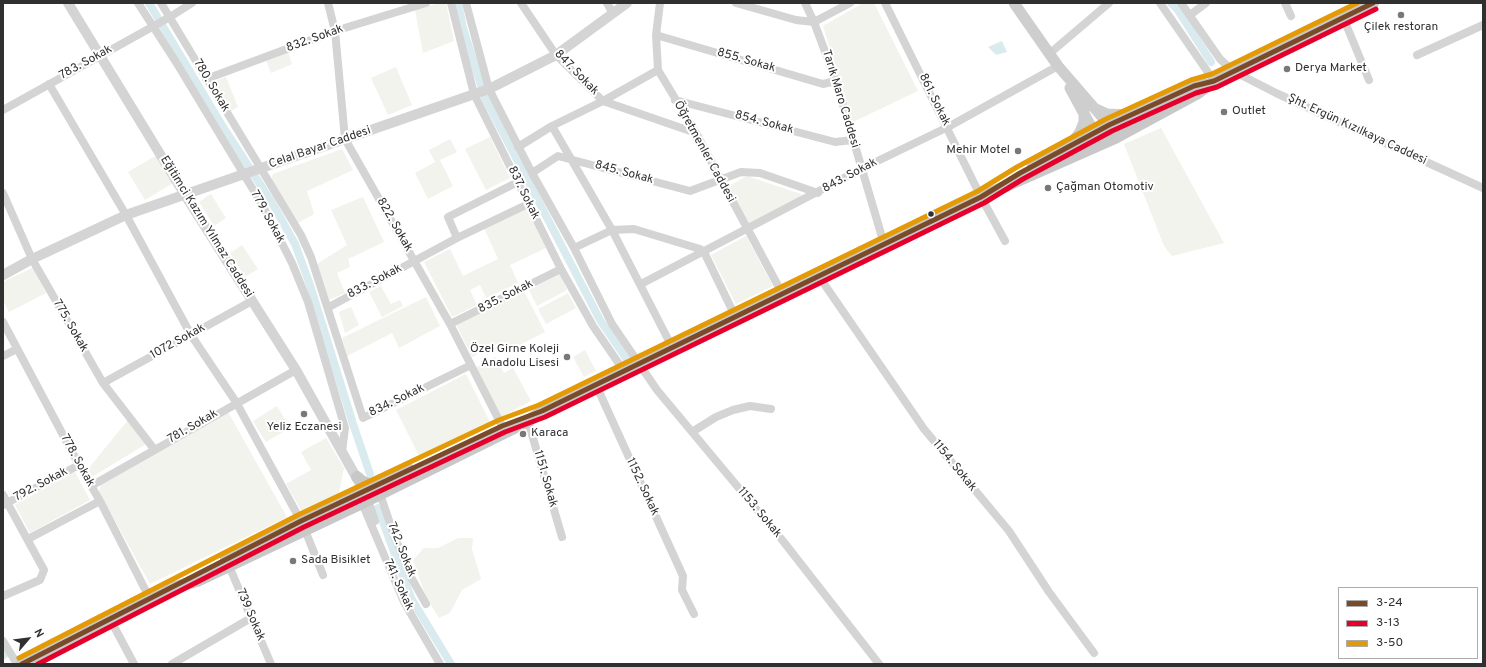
<!DOCTYPE html>
<html>
<head>
<meta charset="utf-8">
<style>
	body { margin:0 }
	#map { position:relative; width:1486px; height:667px; overflow:hidden; background:#fff; font-family:Overpass,sans-serif }
	canvas { display:block }
	.frame { position:absolute; inset:0; border:4px solid #303030; pointer-events:none }
	.legend { position:absolute; left:1338px; top:587px; width:140px; height:72px; box-sizing:border-box; background:#fff; border:1px solid #acacac; margin:0; padding:5px 7px; list-style:none; font-size:12px; color:#303030 }
	.legend li { display:flex; align-items:center; gap:8px; height:20px }
	.legend b { width:20px; border:1px solid #acacac }
	.north { position:absolute; left:8px; top:619px; width:40px; height:40px; -webkit-text-stroke:3px #fff; paint-order:stroke; rotate:62deg; font-size:11px; font-weight:700; line-height:16px; text-align:center; color:#303030 }
	.north::after { content:''; display:block; margin:auto; width:14px; height:18px; background:#303030; clip-path:polygon(50% 0,100% 100%,50% 72%,0 100%) }
</style>
</head>
<body>
<div id="map">
<canvas width="1486" height="667"></canvas>
<div class="frame"></div>
<ul class="legend">
<li><b style="height:5px;background:#7a4b2a"></b>3-24</li>
<li><b style="height:5px;background:#e4002b"></b>3-13</li>
<li><b style="height:5px;background:#e39a05"></b>3-50</li>
</ul>
<div class="north">N</div>
</div>
<script>
const ctx = document.querySelector('canvas').getContext('2d');
ctx.lineJoin = 'round';
function paint(path, color) {
  ctx.fillStyle = color;
  ctx.fill(path, 'evenodd');
}
function toPath(rows) {
  const path = new Path2D();
  for (const r of rows) {
    path.moveTo(r[0], r[1]);
    for (let i = 2; i < r.length; i += 2) path.lineTo(r[i], r[i + 1]);
  }
  return path;
}
function strokePath(path, color, width, dash) {
  ctx.strokeStyle = color;
  ctx.lineWidth = width;
  ctx.lineCap = dash ? 'butt' : 'round';
  ctx.setLineDash(dash || []);
  ctx.stroke(path);
}
function drawText(font, color, halo, rows, align = 'center') {
  ctx.font = font + ' Overpass,sans-serif';
  ctx.lineWidth = 4;
  ctx.setLineDash([]);
  ctx.textBaseline = 'middle';
  ctx.strokeStyle = halo;
  ctx.fillStyle = color;
  for (const [text, x, y, turn = 0] of rows) {
    ctx.save();
    ctx.translate(x, y);
    ctx.rotate((+turn || 0) * Math.PI / 180);
    ctx.textAlign = isNaN(turn) ? turn : align;
    if (halo) ctx.strokeText(text, 0, 0);
    ctx.fillText(text, 0, 0);
    ctx.restore();
  }
}
paint(toPath([
	[440,3,446,3,454,41,423,53,415,10],
	[863,3,874,3,918,91,853,122,823,26],
	[288,52,292,64,271,73,266,61],
	[396,67,412,105,388,115,371,78],
	[226,77,238,107,229,112,212,82],
	[1161,128,1224,243,1172,256,1164,246,1124,144],
	[490,137,510,178,486,190,465,149],
	[450,139,457,152,440,160,453,186,428,199,415,173,435,162,429,150],
	[342,149,353,170,307,191,314,214,298,223,271,180,273,174],
	[157,155,173,183,145,200,128,172],
	[747,176,801,194,804,198,750,224,729,186],
	[211,194,226,218,214,226,199,202],
	[363,197,384,242,348,259,350,267,337,273,345,293,329,300,317,264,347,245,331,210],
	[527,208,546,248,510,265,518,283,486,298,480,285,470,290,477,305,452,317,424,262,450,249,463,276,498,259,484,228],
	[746,236,773,286,736,304,711,255],
	[242,245,258,269,245,277,230,253],
	[34,267,46,293,9,312,3,300,3,282],
	[560,274,567,290,537,306,529,290],
	[381,286,391,304,400,300,403,306,382,317,369,292],
	[524,291,545,332,506,352,501,342,472,357,456,324],
	[568,293,576,308,546,324,538,309],
	[426,297,440,326,399,348,392,333,347,356,342,338],
	[351,307,359,325,345,333,339,312],
	[585,350,596,371,584,377,573,357],
	[495,357,504,373,513,368,531,401,501,417,475,368],
	[466,374,490,422,420,458,396,410],
	[277,406,290,428,266,442,253,421],
	[228,412,287,517,150,584,99,492,101,483],
	[128,420,146,444,92,477,88,469],
	[326,438,344,468,338,497,302,512,286,484,311,470,301,452],
	[75,472,90,500,30,533,15,505],
	[458,538,473,538,472,549,481,579,462,590,450,613,439,618,426,597,413,560,424,548,438,548]
]), '#f1f3ec');
paint(toPath([
	[1002,41,1007,52,996,55,988,47]
]), '#daebef');
strokePath(toPath([
	[149,3,223,127,271,201,295,244,310,285,353,424,370,474],
	[458,3,463,28,485,98,600,320,626,358],
	[1171,3,1178,10,1211,62],
	[378,508,411,598,451,664],
	[3,654,4,655]
]), '#daebef', 8);
strokePath(toPath([
	[138,3,176,62,263,206,292,263,308,302,345,428,342,452],
	[161,3,301,235,311,257,363,418,471,365],
	[328,3,335,31,345,139,450,324,505,432],
	[451,3,474,94,561,269,593,326,624,371],
	[466,3,489,89,532,173,574,248,612,324,657,390,783,541,879,664],
	[521,3,556,55,603,101,696,133],
	[607,3,613,14],
	[660,3,656,35,658,70,696,133,782,293],
	[736,3,796,20,814,22,850,3],
	[805,3,814,22,836,81,884,244],
	[885,3,981,197,1005,241],
	[1160,3,1214,81],
	[1181,3,1220,59,1233,71,1276,93,1483,188],
	[1285,3,1291,16],
	[1190,15,1206,3],
	[1343,17,1369,80],
	[656,35,823,84,836,81],
	[1049,54,1109,3],
	[1417,55,1483,25],
	[206,79,335,31,426,3],
	[49,84,126,215,191,335,236,402,297,514],
	[675,100,835,142,853,140],
	[3,110,170,17,192,3],
	[552,126,612,230,672,347],
	[518,147,552,126,603,101,658,70],
	[532,173,558,156,690,191,741,172,760,173,818,193],
	[3,193,32,259,103,383,154,449],
	[457,238,528,204],
	[574,248,612,230,634,229,700,249,704,252,735,316],
	[818,275,924,429,1009,531,1049,592,1094,653],
	[641,284,861,169,948,127,1058,66],
	[329,307,457,238,448,217,518,182],
	[3,322,79,465,100,501,150,599],
	[450,324,561,269],
	[3,356,17,349],
	[103,383,252,301],
	[596,385,683,576,682,590,694,614],
	[528,421,562,537],
	[692,432,716,417,733,410,750,406,771,409],
	[91,486,296,370],
	[380,494,394,535,412,579,426,604],
	[3,495,44,570,40,580,3,596],
	[368,500,375,521],
	[362,503,404,602,440,664],
	[3,505,79,465],
	[305,530,323,575],
	[28,539,100,501],
	[229,566,271,664],
	[110,619,134,664],
	[3,641,17,664],
	[172,664,251,618]
]), '#d4d4d4', 8);
strokePath(toPath([
	[68,3,185,195,296,370,360,484],
	[3,275,32,259,126,215,489,89,556,55,627,3]
]), '#d4d4d4', 10);
strokePath(toPath([
	[1014,3,1058,66,1109,125],
	[1070,88,1094,132],
	[1096,109,1107,114,1130,115],
	[1070,145,1080,132,1084,122,1084,112]
]), '#cecece', 11);
strokePath(toPath([
	[1033,166,1109,125,1194,86,1203,83],
	[357,477,363,482,375,486],
	[226,558,410,470],
	[22,664,175,587,197,581,362,503,528,421,542,411,818,275,981,197,1115,138,1198,93,1214,81,1373,3]
]), '#c8c8c8', 12);
strokePath(toPath([
	[22,664,301,521,502,426,542,411,981,197,1020,173,1109,125,1194,86,1214,81,1373,3]
]), '#7a4b2a', 5);
strokePath(toPath([
	[38,664,304,527,505,432,545,417,984,203,1023,179,1112,131,1196,93,1217,87,1376,9]
]), '#e4002b', 5);
strokePath(toPath([
	[19,658,298,515,499,420,539,405,978,191,1017,167,1106,119,1191,80,1212,74,1357,3]
]), '#e39a05', 5);
for (const [x, y, r, color] of [
	[1401,15,4,"#787878"],
	[1287,69,4,"#787878"],
	[1224,112,4,"#787878"],
	[1018,151,4,"#787878"],
	[1048,188,4,"#787878"],
	[931,214,3.5,"#303030"],
	[567,357,4,"#787878"],
	[304,414,4,"#787878"],
	[523,434,4,"#787878"],
	[293,561,4,"#787878"]
]) {
  const dot = new Path2D();
  dot.arc(x, y, r, 0, 2 * Math.PI);
  ctx.fillStyle = color;
  ctx.fill(dot);
  strokePath(dot, '#fff', 1.5);
}
drawText('12px', '#303030', '#fff', [
	["Çilek restoran",1401,28,"center"],
	["Derya Market",1295,69],
	["Outlet",1232,112],
	["Mehir Motel",1010,151,"right"],
	["Çağman Otomotiv",1056,188],
	["Özel Girne Koleji",559,350,"right"],
	["Anadolu Lisesi",559,364,"right"],
	["Yeliz Eczanesi",304,428,"center"],
	["Karaca",531,434],
	["Sada Bisiklet",301,561]
], 'left');
drawText('12px', '#303030', '#fff', [
	["832. Sokak",315,39,-20],
	["855. Sokak",746,61,16],
	["783. Sokak",86,63,-29],
	["847. Sokak",576,73,46],
	["780. Sokak",211,86,59],
	["Tarık Maro Caddesi",840,99,73],
	["861. Sokak",934,100,64],
	["854. Sokak",764,123,15],
	["Şht. Ergün Kızılkaya Caddesi",1357,130,25],
	["Celal Bayar Caddesi",320,148,-19],
	["Öğretmenler Caddesi",704,152,61],
	["845. Sokak",624,173,15],
	["843. Sokak",850,176,-28],
	["837. Sokak",523,193,64],
	["779. Sokak",267,217,61],
	["822. Sokak",394,225,60],
	["Eğitimci Kazım Yılmaz Caddesi",206,227,58],
	["833. Sokak",375,282,-28],
	["835. Sokak",506,297,-27],
	["775. Sokak",70,326,60],
	["1072 Sokak",178,342,-29],
	["834. Sokak",397,401,-26],
	["781. Sokak",193,427,-30],
	["778. Sokak",77,461,61],
	["1154. Sokak",954,466,51],
	["1151. Sokak",545,479,74],
	["792. Sokak",41,485,-28],
	["1152. Sokak",642,487,65],
	["1153. Sokak",759,513,50],
	["742. Sokak",401,550,68],
	["741. Sokak",398,585,65],
	["739 Sokak",250,615,67]
]);
</script>
</body>
</html>
